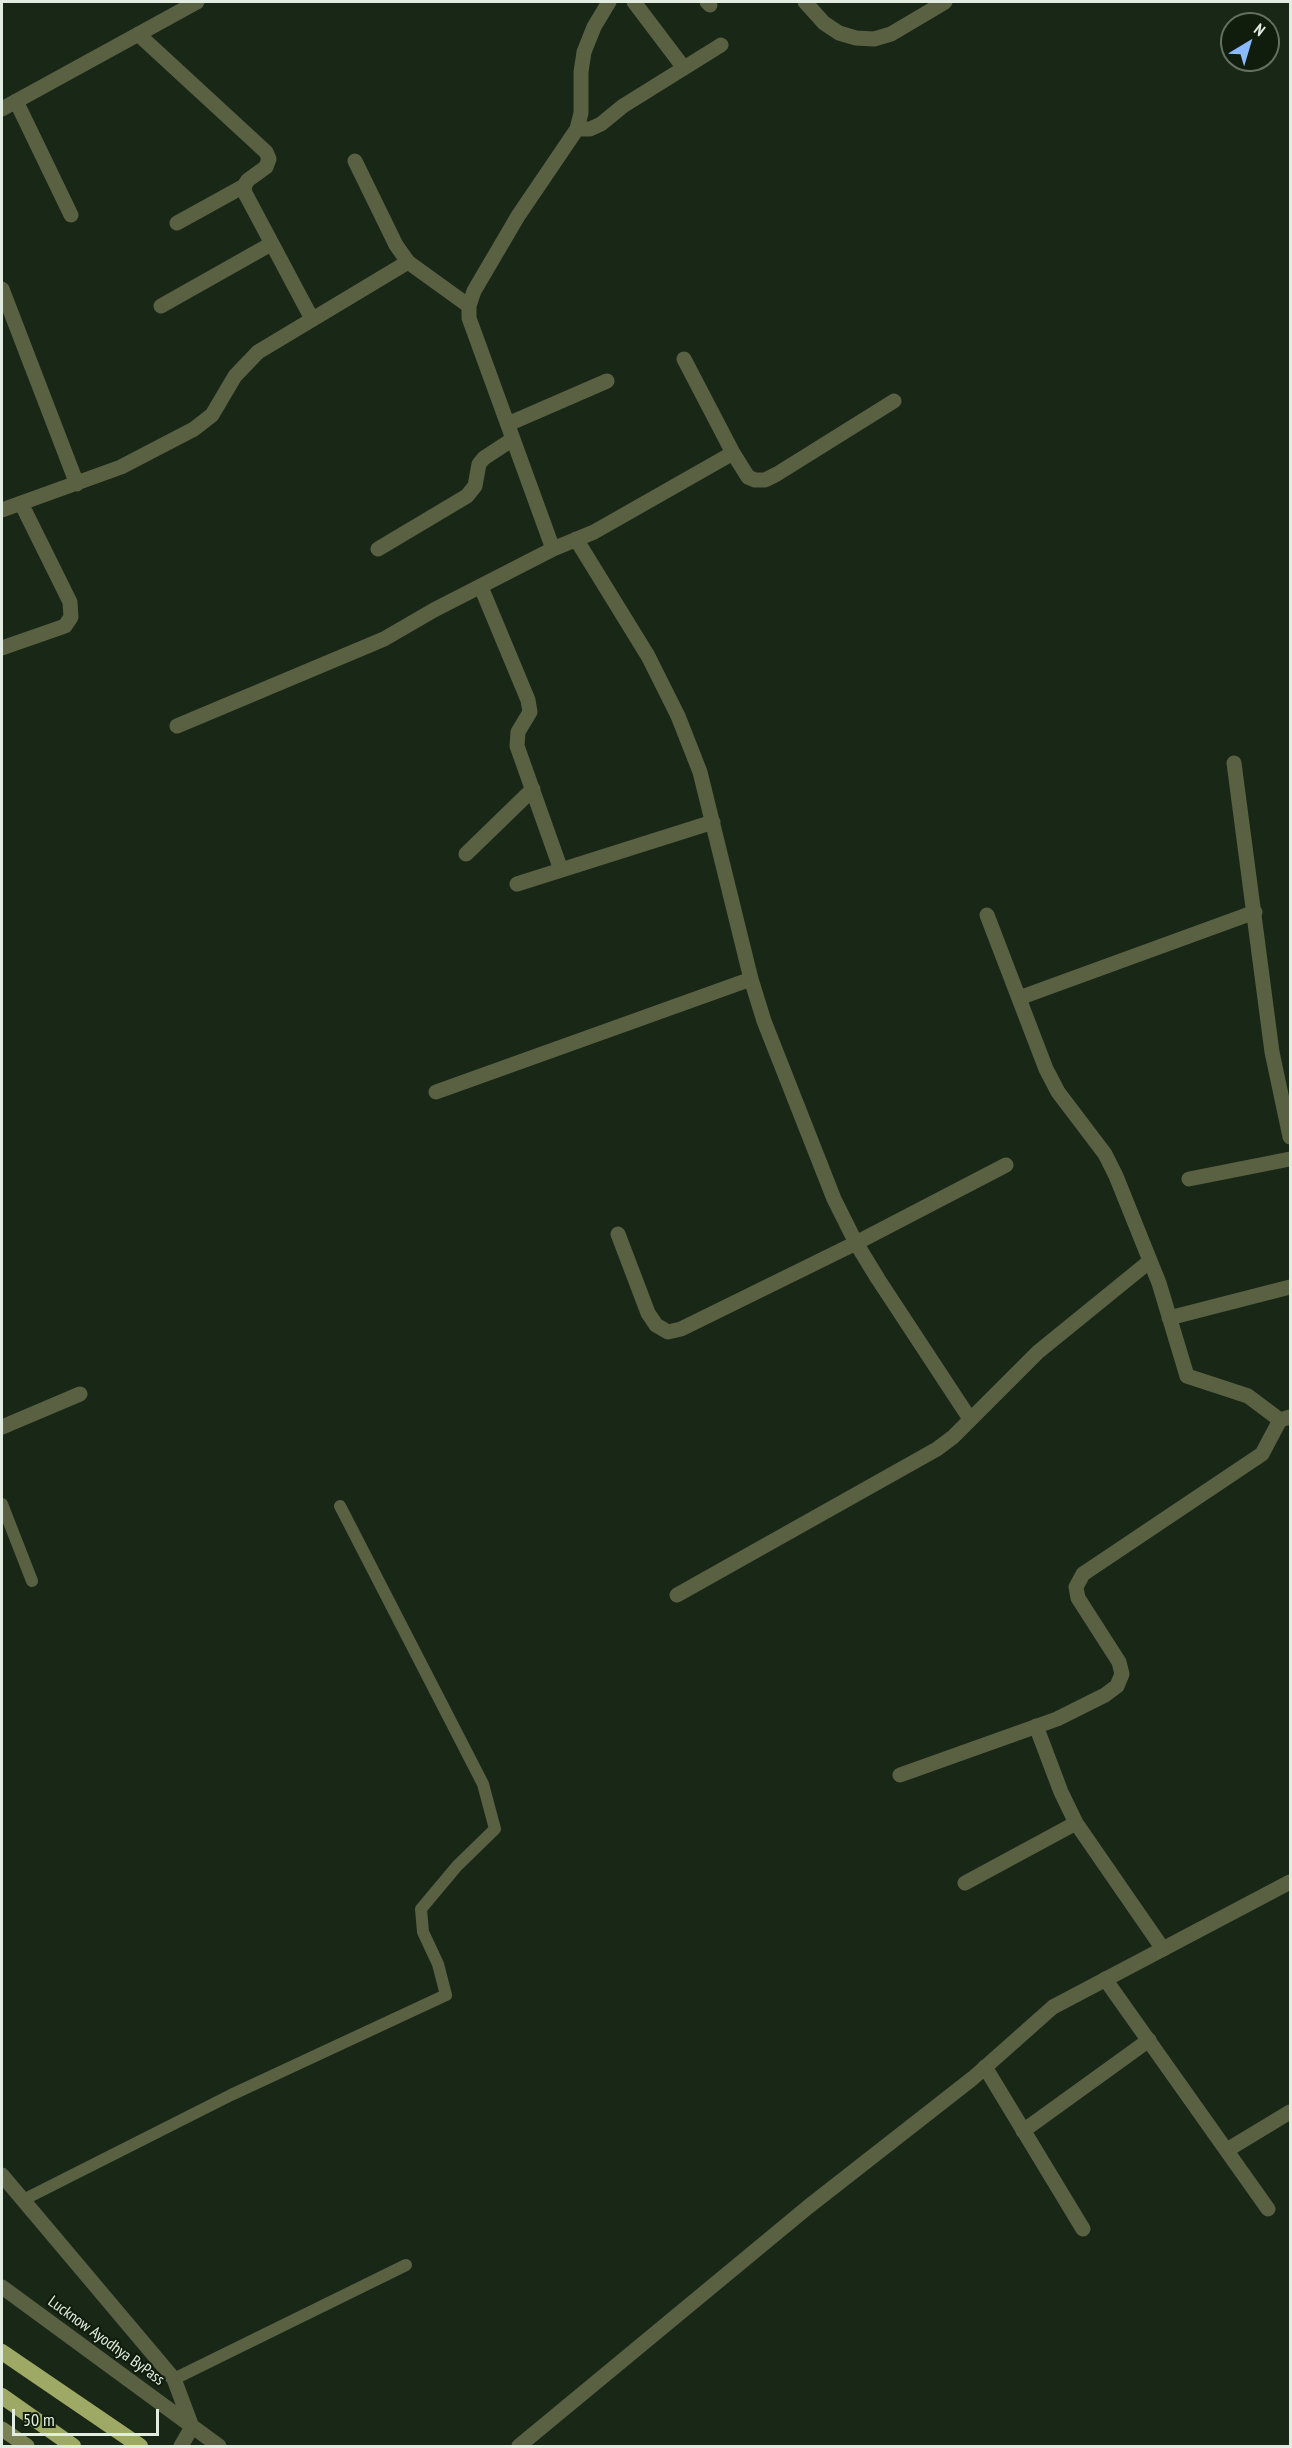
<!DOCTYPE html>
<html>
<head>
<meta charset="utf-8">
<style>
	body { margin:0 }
	#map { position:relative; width:1292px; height:2448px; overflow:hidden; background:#192717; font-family:"PT Sans Narrow",sans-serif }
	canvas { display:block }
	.frame { position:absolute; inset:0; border:3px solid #e3ece1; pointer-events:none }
	.north { position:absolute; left:1220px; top:12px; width:60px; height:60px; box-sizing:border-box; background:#101d0d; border:2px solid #647062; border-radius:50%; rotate:38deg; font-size:16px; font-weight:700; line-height:24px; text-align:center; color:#e3ece1 }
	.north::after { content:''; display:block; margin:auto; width:21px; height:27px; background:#8abafc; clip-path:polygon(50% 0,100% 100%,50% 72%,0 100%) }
	.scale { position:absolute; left:12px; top:2409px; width:147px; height:27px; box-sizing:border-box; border:3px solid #e3ece1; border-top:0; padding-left:8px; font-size:18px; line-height:21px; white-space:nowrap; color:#e3ece1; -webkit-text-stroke:4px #101d0d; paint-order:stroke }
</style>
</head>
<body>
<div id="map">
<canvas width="1292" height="2448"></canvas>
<div class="frame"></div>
<div class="north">N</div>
<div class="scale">50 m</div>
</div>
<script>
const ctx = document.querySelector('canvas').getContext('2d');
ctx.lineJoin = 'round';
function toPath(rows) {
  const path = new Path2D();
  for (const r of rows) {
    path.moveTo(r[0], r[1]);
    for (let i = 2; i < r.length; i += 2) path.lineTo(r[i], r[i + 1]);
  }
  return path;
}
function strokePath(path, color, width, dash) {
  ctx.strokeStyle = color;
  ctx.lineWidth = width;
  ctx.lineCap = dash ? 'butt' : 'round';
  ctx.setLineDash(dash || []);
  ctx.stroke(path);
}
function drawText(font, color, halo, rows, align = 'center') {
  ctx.font = font + ' "PT Sans Narrow",sans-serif';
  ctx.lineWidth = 4.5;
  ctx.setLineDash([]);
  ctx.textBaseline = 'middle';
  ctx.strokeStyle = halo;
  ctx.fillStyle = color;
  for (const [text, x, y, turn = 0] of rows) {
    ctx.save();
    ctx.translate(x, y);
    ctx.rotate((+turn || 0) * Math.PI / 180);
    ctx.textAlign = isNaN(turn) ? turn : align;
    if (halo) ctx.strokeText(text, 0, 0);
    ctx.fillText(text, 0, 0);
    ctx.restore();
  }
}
strokePath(toPath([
	[2,1504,32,1581],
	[23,2200,231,2095,446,1995,438,1964,423,1932,421,1909,457,1866,495,1829,483,1784,340,1506],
	[174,2379,406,2265]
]), '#5a6042', 12);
strokePath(toPath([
	[634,2,684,68],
	[707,2,710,5],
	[805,2,824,23,839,33,856,38,874,39,891,34,945,2],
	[138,34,266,152,269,159,266,167,248,180,244,186,245,193,312,319],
	[16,101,71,215],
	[2,109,197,2],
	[577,129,590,129,601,124,623,106,721,45],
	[355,161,396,245,408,262,469,306],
	[177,223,244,186],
	[2,289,77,484],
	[161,306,271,244],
	[684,359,733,453,748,477,755,480,765,480,777,474,894,401],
	[508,424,607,381],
	[2,510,121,467,194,429,212,415,235,376,258,352,408,262],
	[576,539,648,656,678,716,700,772,751,979,764,1021,834,1199,856,1243,878,1279,970,1419],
	[378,549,467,496,475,486,479,464,484,458,513,439],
	[553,549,469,318,469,306,474,291,518,216,577,129,581,113,581,72,584,52,594,27,609,2],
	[481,587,528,700,530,712,518,732,517,746,561,870],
	[2,648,65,626,71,617,70,602,21,503],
	[177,726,384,639,434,610,553,549,594,532,733,453],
	[1234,763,1272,1052,1290,1137],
	[466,854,533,789],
	[517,884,713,822],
	[987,915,1046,1069,1058,1092,1105,1154,1116,1176,1159,1283,1187,1376,1248,1396,1280,1420],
	[1019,998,1255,912],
	[436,1092,751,979],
	[1189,1179,1290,1159],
	[618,1234,648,1313,656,1325,668,1332,681,1329,856,1243,1006,1165],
	[1169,1318,1290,1287],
	[2,1427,80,1394],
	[677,1595,937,1449,953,1437,1038,1352,1150,1261],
	[1036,1726,1061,1792,1076,1823,1163,1949],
	[900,1775,1057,1719,1105,1695,1117,1686,1122,1674,1119,1662,1078,1598,1076,1587,1083,1574,1262,1454,1280,1420,1290,1417],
	[965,1883,1076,1823],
	[1105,1979,1268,2209],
	[985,2067,1083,2229],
	[1023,2131,1149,2040],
	[1227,2150,1290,2112]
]), '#5a6042', 15);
strokePath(toPath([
	[2,2175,174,2379,192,2427,181,2446],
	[2,2287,219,2446],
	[519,2446,808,2207,973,2078,1053,2007,1290,1882]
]), '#5a6042', 15);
strokePath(toPath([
	[2,2429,27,2446]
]), '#7a8253', 15);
strokePath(toPath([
	[2,2352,140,2446],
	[2,2396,73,2446]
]), '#9da964', 16);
drawText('16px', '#e3ece1', '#101d0d', [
	["Lucknow Ayodhya ByPass",106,2341,36]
]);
</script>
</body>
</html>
